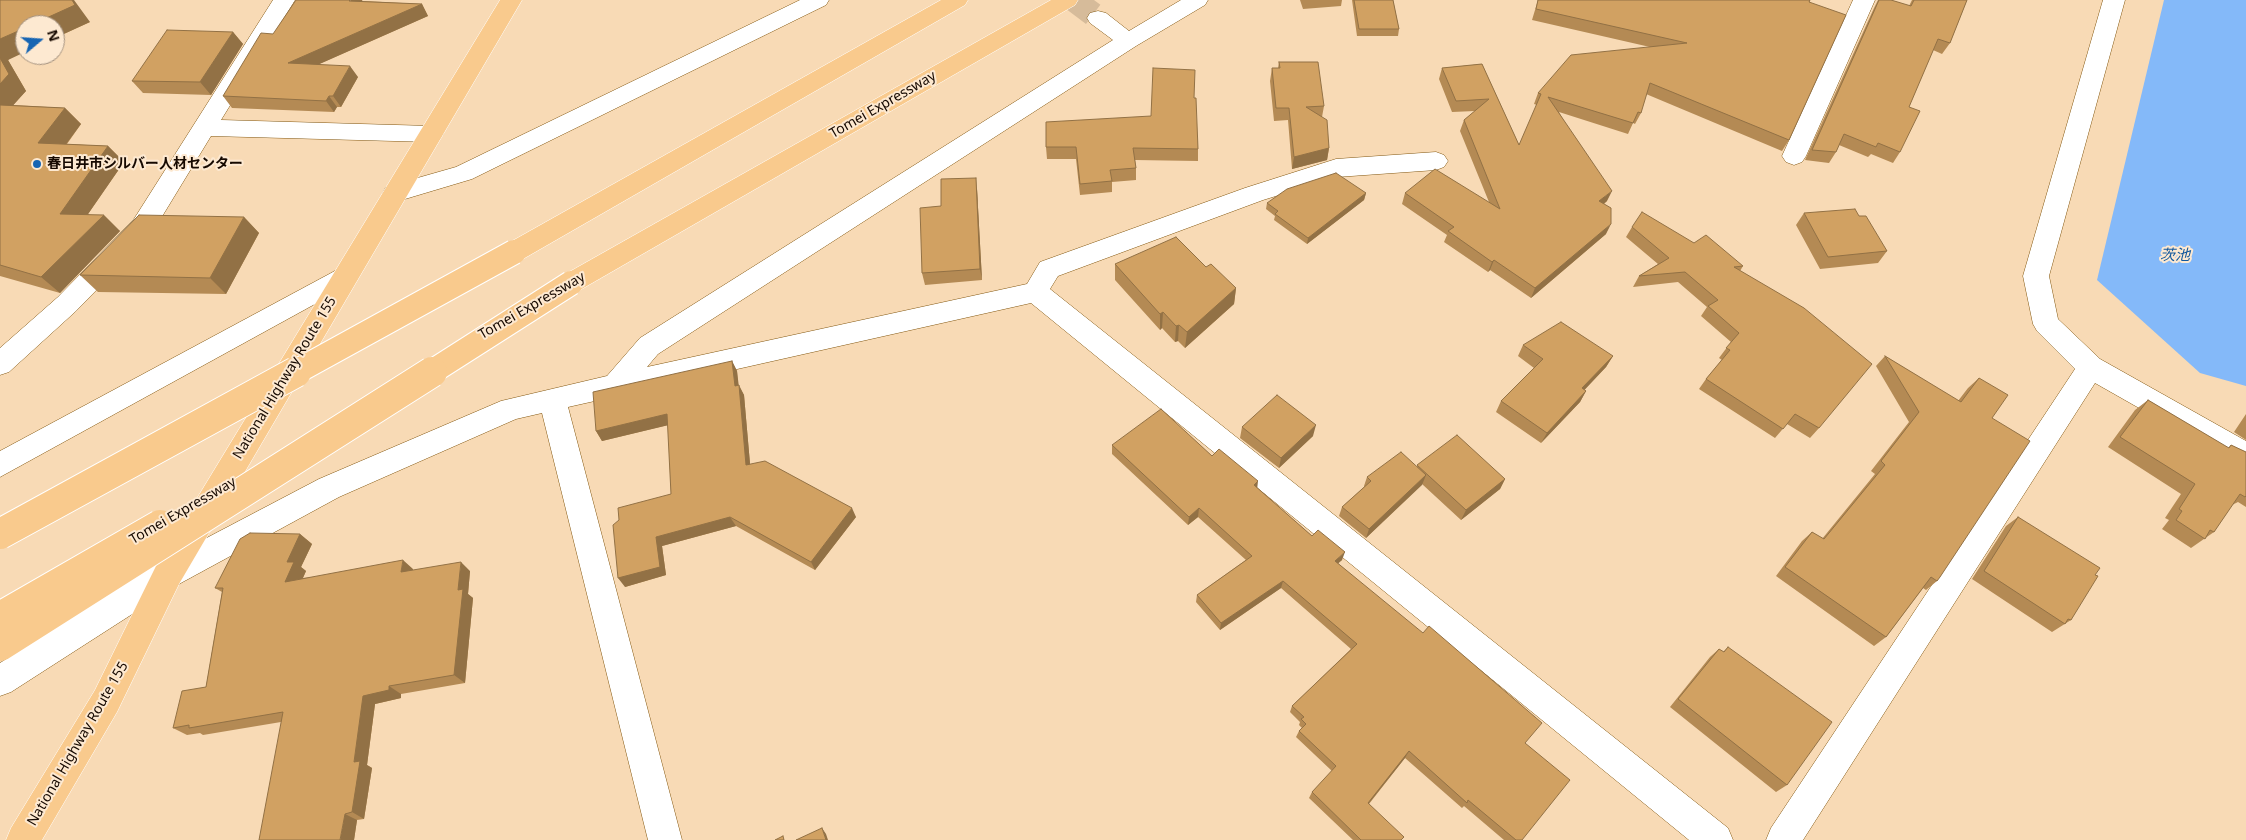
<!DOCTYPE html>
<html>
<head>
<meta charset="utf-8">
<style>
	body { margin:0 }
	#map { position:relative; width:2246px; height:840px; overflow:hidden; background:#f8dab5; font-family:"Noto Sans",sans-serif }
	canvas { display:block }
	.north { position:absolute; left:15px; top:15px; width:50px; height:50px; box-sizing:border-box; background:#fde9d1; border:1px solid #a18f7d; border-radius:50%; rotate:72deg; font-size:14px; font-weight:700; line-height:20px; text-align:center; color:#160900 }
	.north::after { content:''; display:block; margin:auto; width:18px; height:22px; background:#1765b3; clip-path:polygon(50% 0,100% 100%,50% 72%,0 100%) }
</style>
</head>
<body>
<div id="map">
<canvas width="2246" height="840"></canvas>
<div class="north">N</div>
</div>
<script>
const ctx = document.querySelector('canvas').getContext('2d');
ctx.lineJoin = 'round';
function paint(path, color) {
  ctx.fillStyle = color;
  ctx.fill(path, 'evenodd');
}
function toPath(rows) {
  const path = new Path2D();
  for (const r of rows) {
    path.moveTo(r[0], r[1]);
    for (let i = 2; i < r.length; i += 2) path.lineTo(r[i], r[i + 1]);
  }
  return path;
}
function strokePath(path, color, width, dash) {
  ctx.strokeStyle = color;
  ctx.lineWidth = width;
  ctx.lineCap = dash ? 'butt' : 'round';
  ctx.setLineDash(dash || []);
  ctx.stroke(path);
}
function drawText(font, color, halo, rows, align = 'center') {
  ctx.font = font + ' "Noto Sans","Noto Sans JP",sans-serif';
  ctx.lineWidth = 4;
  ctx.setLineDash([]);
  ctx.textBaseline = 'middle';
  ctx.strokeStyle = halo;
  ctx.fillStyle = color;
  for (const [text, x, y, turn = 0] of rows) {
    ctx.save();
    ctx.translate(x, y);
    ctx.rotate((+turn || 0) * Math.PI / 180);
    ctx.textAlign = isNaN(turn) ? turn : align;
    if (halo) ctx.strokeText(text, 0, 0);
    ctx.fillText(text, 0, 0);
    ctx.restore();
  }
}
paint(toPath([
	[2164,0,2246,0,2246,386,2200,373,2097,280]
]), '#84b9f9');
strokePath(toPath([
	[1074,0,1098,18]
]), '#d6bb9a', 24, [24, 12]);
const street = toPath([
	[273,0,295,0,221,120,431,126,439,128,443,134,439,140,431,142,211,136,152,233,76,311,9,372,0,375,0,348,58,297,134,219,273,0],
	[800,0,829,0,826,5,472,179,395,202,386,199,383,193,386,187,456,167,800,0],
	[1181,0,1208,0,1205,5,1136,46,658,354,647,367,1027,284,1040,262,1245,188,1336,159,1436,152,1444,155,1448,161,1444,167,1436,170,1337,177,1263,200,1058,276,1050,289,1728,828,1733,840,1689,840,1031,303,568,407,682,840,648,840,542,413,516,419,339,497,179,584,11,692,0,696,0,663,157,564,319,479,501,401,607,376,640,338,1113,40,1090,23,1087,18,1090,13,1098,11,1106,13,1129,31,1181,0],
	[1853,0,1875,0,1806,156,1802,162,1794,165,1786,162,1782,156,1853,0],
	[2103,0,2125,0,2049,276,2058,319,2100,359,2246,441,2246,467,2236,463,2095,383,1803,840,1766,840,1771,828,2075,369,2037,331,2033,324,2023,276,2103,0],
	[346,265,355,268,359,275,355,282,0,477,0,451,346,265]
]);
const highway = toPath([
	[500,0,522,0,179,584,117,712,42,840,6,840,11,828,95,690,157,564,500,0],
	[941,0,968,0,965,5,523,259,514,262,505,259,501,252,505,245,941,0],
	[1051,0,1078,0,1075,5,580,290,571,293,562,290,558,283,562,276,1051,0]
]);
strokePath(street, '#835812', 1);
strokePath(highway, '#fff', 1);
paint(street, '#fff');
paint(highway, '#f9ca8d');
const highwayBridgeFar1 = toPath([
	[294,373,514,252],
	[430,373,571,283]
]);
const highwayBridge = toPath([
	[0,534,296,372],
	[0,617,160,525],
	[0,646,432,372]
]);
strokePath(highwayBridgeFar1, '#fff', 26, []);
strokePath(highwayBridge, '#fff', 32, []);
strokePath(highwayBridgeFar1, '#f9ca8d', 24);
strokePath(highwayBridge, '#f9ca8d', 30);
paint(toPath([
	[0,0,90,22,55,38,55,25,8,60,26,91,13,105,65,108,81,124,67,144,108,146,124,162,88,214,120,231,60,293,0,276],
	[1300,0,1342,0,1341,6,1303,9],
	[1352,0,1393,0,1399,29,1398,36,1357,36],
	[1538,0,1810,0,1789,140,1782,151,1646,94,1641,113,1635,124,1633,123,1628,134,1559,112,1607,201,1604,204,1606,234,1531,298,1490,270,1488,272,1444,242,1447,235,1402,204,1405,193,1489,202,1460,131,1464,120,1475,111,1452,112,1439,79,1442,68,1482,64,1519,145,1537,105,1534,104,1538,93,1650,47,1532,20],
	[1878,0,1891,0,1909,6,1912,0,1967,0,1950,43,1942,54,1933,50,1909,107,1900,152,1893,163,1871,154,1868,157,1839,145,1836,152,1829,163,1805,160,1874,8],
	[363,1,422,4,428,16,319,64,358,77,341,107,337,107,334,112,232,108,223,96,273,34],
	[233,32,243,44,211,95,143,93,132,81],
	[1279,62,1324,106,1322,117,1329,148,1327,160,1292,169,1288,120,1274,121,1270,81,1272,68,1278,68],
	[1194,98,1198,149,1198,161,1135,160,1136,168,1136,180,1112,182,1112,192,1080,195,1076,159,1047,159,1046,147,1151,116],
	[977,189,982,280,925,285,922,273,941,206],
	[1366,193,1364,200,1307,244,1274,220,1275,216,1266,209,1267,203],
	[1804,213,1859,216,1887,251,1878,263,1820,269,1796,225],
	[244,217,259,233,226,294,98,292,80,275],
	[1632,227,1694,243,1743,266,1740,271,1819,428,1810,438,1787,424,1775,438,1699,389,1706,379,1722,360,1719,358,1731,342,1701,316,1707,307,1678,282,1633,287,1639,276,1658,264,1626,237],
	[1115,264,1206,267,1236,288,1234,304,1185,348,1178,341,1175,342,1162,328,1160,330,1115,280],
	[1523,345,1613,356,1606,367,1584,390,1586,391,1580,402,1541,443,1496,412,1501,401,1534,368,1518,356],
	[1885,356,1958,401,1968,388,1979,378,1992,418,1937,581,1926,590,1923,588,1886,637,1874,646,1776,576,1802,541,1812,532,1822,539,1875,474,1871,471,1909,422,1876,366],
	[732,361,737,371,738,385,744,395,750,464,856,517,815,570,736,526,662,546,666,575,625,587,671,494,668,425,602,441,596,431],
	[2148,400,2228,448,2231,445,2246,452,2246,507,2238,502,2232,505,2214,532,2191,548,2162,529,2169,520,2165,518,2181,494,2108,447,2135,410],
	[2246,414,2246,440,2234,432],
	[1242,427,1313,436,1279,468,1240,438],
	[1112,445,1212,456,1257,488,1312,536,1342,560,1338,563,1525,743,1522,840,1504,840,1464,806,1462,808,1405,758,1369,804,1401,840,1353,840,1309,798,1312,792,1332,771,1296,737,1299,731,1302,728,1299,725,1300,722,1290,712,1292,706,1351,649,1281,588,1220,630,1196,602,1197,595,1246,560,1198,517,1188,525,1112,454],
	[1417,465,1505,479,1500,489,1461,520,1422,484,1366,538,1339,516,1342,507,1364,487,1364,486,1367,477,1417,467],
	[2018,517,2095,575,2071,620,2052,632,1972,579,2006,526],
	[300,534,312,544,301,567,306,571,303,578,413,569,413,570,470,571,468,594,473,598,465,683,401,694,401,698,375,704,367,765,372,768,364,819,357,820,354,840,281,722,203,735,200,733,187,735,173,728,206,687,222,592,215,588],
	[1728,647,1787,785,1776,792,1670,707,1710,657,1719,649,1723,652]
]), '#b48a54');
paint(toPath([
	[72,0,74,0,90,22,55,38,55,25,31,25],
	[350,0,362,0,363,2,357,12],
	[422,4,428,16,297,74,288,63],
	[25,28,25,52,8,60,26,91,0,120,0,39],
	[233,32,243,44,211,95,200,82],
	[350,66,358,77,341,107,333,96],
	[329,96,337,107,334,112,326,101],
	[65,108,81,124,55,159,38,143],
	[108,146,124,162,77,230,60,214],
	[1329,148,1327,160,1292,169,1294,157],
	[976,178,977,189,982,280,980,269],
	[1612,191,1607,201,1594,211,1599,201],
	[1366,193,1364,200,1307,244,1308,238],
	[104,215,120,231,60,293,41,277],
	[244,217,259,233,226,294,210,278],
	[1611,224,1606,234,1531,298,1535,288],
	[1494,260,1490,270,1488,272,1492,262],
	[1236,288,1234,304,1185,348,1187,332],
	[1163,312,1162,328,1160,330,1160,314],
	[1179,325,1178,341,1175,342,1176,326],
	[1613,356,1606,367,1576,399,1582,388],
	[732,361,737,371,740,396,735,386],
	[739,385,744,395,751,475,746,465],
	[1586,391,1580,402,1541,443,1547,433],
	[667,414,673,424,602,441,596,431],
	[1316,425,1313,436,1279,468,1281,458],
	[1426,475,1422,485,1366,538,1369,529],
	[1505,479,1500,489,1461,520,1466,510],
	[1258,481,1257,490,1254,485],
	[852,508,856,517,815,570,811,562],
	[1199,508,1198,517,1188,525,1189,517],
	[730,517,736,526,662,546,666,575,625,587,618,578,656,537],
	[300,534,312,544,301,567,306,571,297,591,285,582,287,562],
	[1345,552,1342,560,1333,568,1335,561],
	[403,560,413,569,412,581,401,572],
	[461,562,470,571,468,594,473,598,465,683,454,675,458,590],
	[1283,581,1281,588,1220,630,1221,623],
	[389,686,401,694,401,698,375,704,367,765,372,768,364,819,352,812,354,762,363,696],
	[1409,751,1405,758,1365,808,1368,803],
	[345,814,357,820,354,840,340,840],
	[822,828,826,834,828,840,826,840]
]), '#927145');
const building = toPath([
	[0,0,72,0,75,5,31,25,25,25,25,28,0,39,0,0],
	[296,0,350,0,349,1,422,4,288,63,350,66,333,96,329,96,326,101,223,96,261,33,273,34,296,0],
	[1354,0,1393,0,1399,29,1359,29,1354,0],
	[1538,0,1810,0,1809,2,1846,15,1789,140,1650,83,1641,113,1638,112,1633,123,1548,97,1612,191,1599,201,1611,208,1611,224,1535,288,1494,260,1492,262,1448,231,1454,227,1405,193,1435,169,1500,209,1464,120,1489,99,1456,101,1442,68,1482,64,1519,145,1541,94,1538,93,1571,55,1687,43,1536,9,1538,0],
	[1879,0,1891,0,1911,6,1914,0,1967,0,1950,43,1938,39,1909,107,1920,111,1900,152,1878,143,1876,147,1844,134,1836,152,1812,150,1879,0],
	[167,30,233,32,200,82,132,81,167,30],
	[0,58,9,74,0,84,0,58],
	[1279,62,1318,62,1324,106,1306,107,1327,120,1329,148,1294,157,1289,108,1276,108,1272,68,1280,68,1279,62],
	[1153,68,1195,70,1194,98,1196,98,1198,149,1133,148,1136,168,1110,170,1112,181,1080,184,1076,147,1046,147,1046,122,1151,116,1153,68],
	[0,105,65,108,38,143,108,146,60,214,104,215,41,277,0,265,0,105],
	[1336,173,1366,193,1308,238,1275,214,1278,211,1267,203,1287,189,1336,173],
	[976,178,980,269,922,273,920,208,941,206,941,179,976,178],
	[1855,209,1859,216,1866,216,1887,251,1828,257,1804,213,1855,209],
	[1642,212,1694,243,1706,235,1743,266,1734,267,1804,308,1872,364,1819,428,1795,414,1783,429,1706,379,1730,350,1726,348,1739,333,1708,306,1718,300,1685,272,1639,276,1669,258,1632,227,1642,212],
	[139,215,244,217,210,278,80,275,139,215],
	[1176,237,1206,267,1211,264,1236,288,1187,332,1179,325,1176,326,1163,312,1160,314,1115,264,1176,237],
	[1561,322,1613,356,1582,388,1586,391,1547,433,1501,401,1543,359,1523,345,1561,322],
	[1885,356,1961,402,1979,378,2008,395,1992,418,2030,441,1940,577,1937,581,1931,577,1886,637,1785,567,1812,532,1824,539,1885,465,1881,461,1919,412,1885,356],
	[732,361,735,386,739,385,746,465,765,461,852,508,811,562,730,517,656,537,660,567,618,578,613,525,619,520,618,508,671,494,667,414,596,431,593,392,732,361],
	[1277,395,1316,425,1281,458,1242,427,1277,395],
	[2148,400,2229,448,2231,445,2246,452,2246,496,2245,497,2240,494,2214,532,2210,530,2205,539,2176,520,2182,511,2179,509,2195,484,2120,437,2148,400],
	[1161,409,1212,456,1219,449,1258,481,1254,485,1312,536,1318,530,1345,552,1335,561,1423,633,1429,626,1542,723,1525,743,1570,780,1522,840,1516,840,1468,800,1467,803,1409,751,1368,803,1404,837,1401,840,1361,840,1312,792,1336,766,1299,731,1306,724,1301,719,1304,717,1292,706,1357,644,1283,581,1221,623,1197,595,1252,556,1199,508,1189,517,1112,445,1161,409],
	[1457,435,1505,479,1466,510,1417,465,1457,435],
	[1401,452,1426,475,1369,529,1342,507,1371,481,1367,477,1401,452],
	[2018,517,2100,568,2095,575,2098,576,2071,620,2068,619,2065,624,1984,571,2018,517],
	[250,533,300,534,287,562,294,562,285,582,403,560,401,572,461,562,458,590,463,589,454,675,389,686,389,690,363,696,354,762,360,761,352,812,345,814,340,840,259,840,283,712,189,728,189,725,173,728,182,691,206,687,223,588,215,588,240,539,250,533],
	[1728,647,1832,722,1787,785,1678,699,1719,649,1724,652,1728,647],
	[822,828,826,840,796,840,822,828],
	[783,836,784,840,775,840,783,836]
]);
paint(building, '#d1a162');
strokePath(building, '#927145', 1);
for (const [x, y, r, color] of [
	[37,164,5,"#1765b3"]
]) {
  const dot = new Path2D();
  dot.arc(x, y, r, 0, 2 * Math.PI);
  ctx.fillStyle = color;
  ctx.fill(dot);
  strokePath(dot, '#fde9d1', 2);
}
drawText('14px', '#160900', '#fde9d1', [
	["Tomei Expressway",883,105,-30],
	["Tomei Expressway",532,306,-30],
	["National Highway Route 155",285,378,-59],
	["Tomei Expressway",183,511,-30],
	["National Highway Route 155",78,744,-60]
]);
drawText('bold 14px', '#160900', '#fde9d1', [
	["春日井市シルバー人材センター",47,164]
], 'left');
drawText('italic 15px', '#11579d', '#fde9d1', [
	["茨池",2175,256]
]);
</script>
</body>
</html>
